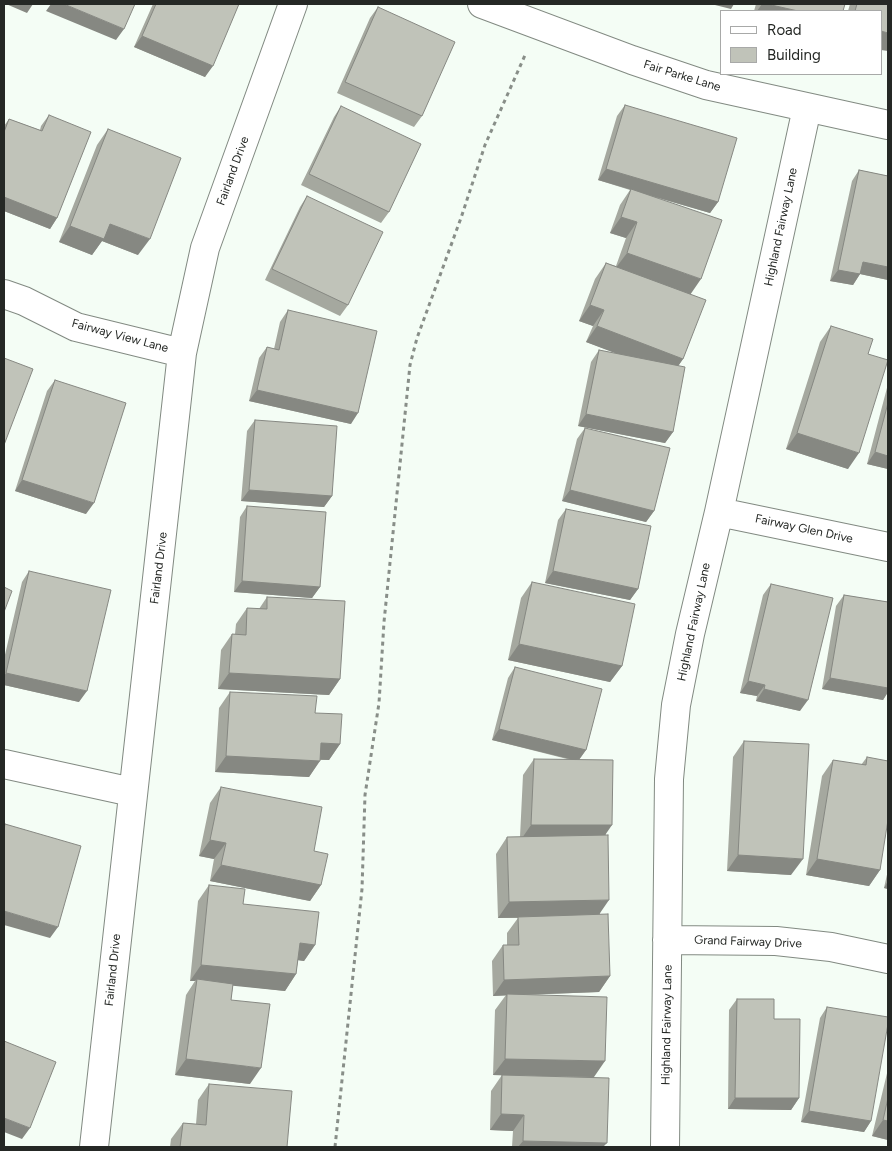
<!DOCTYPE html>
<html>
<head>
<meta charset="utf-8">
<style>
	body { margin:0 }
	#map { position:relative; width:892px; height:1151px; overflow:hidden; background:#f4fdf5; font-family:Figtree,sans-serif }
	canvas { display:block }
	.frame { position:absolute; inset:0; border:5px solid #252825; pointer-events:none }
	.legend { position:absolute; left:720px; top:10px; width:162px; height:65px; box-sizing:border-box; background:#fff; border:1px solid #a8a9a8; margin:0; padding:6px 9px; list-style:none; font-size:15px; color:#252825 }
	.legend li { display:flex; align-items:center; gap:10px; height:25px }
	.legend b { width:25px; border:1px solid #a8a9a8 }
</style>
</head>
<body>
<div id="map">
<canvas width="892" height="1151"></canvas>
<div class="frame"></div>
<ul class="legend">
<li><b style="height:6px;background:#fff"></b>Road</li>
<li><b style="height:14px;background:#c0c3b9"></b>Building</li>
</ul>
</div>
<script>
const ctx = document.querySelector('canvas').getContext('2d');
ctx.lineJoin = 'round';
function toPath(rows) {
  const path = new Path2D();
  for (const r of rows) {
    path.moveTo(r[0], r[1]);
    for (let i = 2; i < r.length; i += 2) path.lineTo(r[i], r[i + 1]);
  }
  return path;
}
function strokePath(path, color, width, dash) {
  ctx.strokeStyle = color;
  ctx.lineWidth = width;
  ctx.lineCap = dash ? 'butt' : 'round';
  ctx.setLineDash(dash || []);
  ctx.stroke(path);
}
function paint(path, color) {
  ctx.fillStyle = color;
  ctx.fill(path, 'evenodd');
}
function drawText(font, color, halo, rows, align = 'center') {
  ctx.font = font + ' Figtree,sans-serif';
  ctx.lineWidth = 4;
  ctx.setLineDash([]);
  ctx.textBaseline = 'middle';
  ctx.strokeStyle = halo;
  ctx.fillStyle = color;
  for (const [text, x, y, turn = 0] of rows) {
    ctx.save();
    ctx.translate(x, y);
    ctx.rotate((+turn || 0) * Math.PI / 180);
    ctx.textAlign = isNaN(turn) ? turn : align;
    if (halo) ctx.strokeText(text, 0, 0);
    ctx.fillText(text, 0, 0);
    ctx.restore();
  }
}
const street = toPath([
	[482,4,632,60,706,85,888,125],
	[4,294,24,301,76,327,182,353],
	[719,512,888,547],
	[4,764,132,792],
	[667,940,776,941,831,947,888,959],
	[94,1147,182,353,205,248,293,4],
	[665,1147,669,779,676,705,690,634,719,512,807,108]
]);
strokePath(street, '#828a82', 30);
strokePath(toPath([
	[335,1147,362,889,365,795,379,703,384,622,410,365,417,338,461,218,485,145,526,53]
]), '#888e88', 3, [4, 4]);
strokePath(street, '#fff', 28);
paint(toPath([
	[153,4,239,4,205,77,134,47],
	[756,4,845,4,843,11,754,11],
	[850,4,888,4,881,11,848,11],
	[378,7,422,116,414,127,337,93,370,18],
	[625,105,718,202,710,213,658,198,691,294,683,359,678,366,673,432,665,443,578,426,591,362,599,350,619,354,586,342,593,326,579,321,595,279,606,263,616,266,626,238,610,233,620,205,630,190,598,180,617,116],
	[341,106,389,212,381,223,301,185,334,117],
	[49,115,57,218,50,229,4,211,4,126,9,119,40,130,41,126],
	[108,129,138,255,102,241,92,255,59,242,97,145],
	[859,170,888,176,888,280,860,274,853,285,830,281,852,181],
	[307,196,348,305,340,316,265,280,300,207],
	[288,310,351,424,249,401,259,358,267,347,274,349,280,322],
	[831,326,868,354,848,469,786,449,820,342],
	[55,380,86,514,15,491,47,391],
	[888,384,888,469,867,464],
	[255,420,332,496,324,507,241,501,247,431],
	[585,428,654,511,646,522,562,501,577,439],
	[247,506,320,587,312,598,234,592,240,517],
	[566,509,638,589,630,600,545,583,558,520],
	[29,571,79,702,4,685,4,659,22,582],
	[532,582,622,666,610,682,508,660,521,598],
	[771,584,800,711,756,701,757,696,740,693,763,595],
	[844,595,888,602,888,692,883,700,822,689,836,606],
	[267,597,340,679,329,695,218,689,221,650,232,634,235,634,236,624,247,608,259,609],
	[515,667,586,750,579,760,606,835,600,914,610,976,599,992,523,995,594,1077,603,1147,512,1147,513,1131,490,1130,491,1091,502,1075,592,1077,493,1075,495,1010,506,995,493,996,492,961,503,945,507,945,507,933,518,918,498,918,496,854,507,837,520,837,523,775,534,759,571,760,492,740,508,678],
	[230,692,315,713,340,744,329,760,320,760,309,777,215,772,219,708],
	[744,741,791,875,727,871,733,757],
	[867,757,880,870,869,886,806,875,822,776,833,760,861,765],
	[221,787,314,851,321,885,310,901,210,881,214,859,199,856,210,803],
	[888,870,888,889,884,888],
	[209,885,315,945,304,961,298,960,296,974,285,991,233,985,231,1000,250,1084,175,1075,186,995,195,981,190,981,198,901],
	[737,999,774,1019,799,1098,791,1110,728,1109,729,1010],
	[827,1007,871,1121,864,1132,801,1122,820,1018],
	[888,1069,888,1140,872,1136],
	[209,1084,287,1147,170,1147,171,1139,183,1123,196,1124,198,1100]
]), '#a5a89f');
paint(toPath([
	[6,4,33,4,27,13],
	[51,4,64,4,124,29,116,40,46,11],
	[711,4,734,4,731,9],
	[762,4,767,4,798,11,757,11],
	[881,31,888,33,888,51,881,50],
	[142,36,213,66,205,77,134,47],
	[606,169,718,202,710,213,598,180],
	[4,197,57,218,50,229,4,211],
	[621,217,637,222,626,238,610,233],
	[110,224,150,239,138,255,102,241,92,255,59,242,70,226],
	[627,253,701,279,690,295,615,269],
	[863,262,888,267,888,280,860,274,853,285,830,281,838,270],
	[590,305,604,310,593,326,579,321],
	[597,326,683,359,672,375,586,342],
	[257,390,358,413,351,424,249,401],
	[586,414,673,432,665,443,578,426],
	[797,433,859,453,848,469,786,449],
	[875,452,888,456,888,469,867,464],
	[22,480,94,503,86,514,15,491],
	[249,490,332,496,324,507,241,501],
	[570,490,654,511,646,522,562,501],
	[553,571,638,589,630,600,545,583],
	[242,581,320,587,312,598,234,592],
	[519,644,622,666,610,682,508,660],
	[6,673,87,691,79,702,4,685,4,676],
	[229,673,340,679,329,695,218,689],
	[830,678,888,688,888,692,883,700,822,689],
	[748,681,765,685,757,696,740,693],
	[764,689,808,700,800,711,756,701],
	[499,729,586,750,578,761,492,740],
	[321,743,340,744,329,760,310,759],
	[226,756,320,761,309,777,215,772],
	[531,825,612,825,601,841,520,841],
	[210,840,226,843,214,859,199,856],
	[738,855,803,859,791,875,727,871],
	[817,859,880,870,869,886,806,875],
	[221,865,321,885,310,901,210,881],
	[888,881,888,889,884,888],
	[609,900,598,916,498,918,509,902],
	[4,911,58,927,50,938,4,925],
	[300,943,315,945,304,961,289,959],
	[201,965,296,974,285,991,196,982,197,979,195,981,190,981],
	[610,976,599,992,493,996,504,980],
	[186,1059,261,1068,250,1084,175,1075],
	[505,1059,605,1061,594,1077,493,1075],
	[735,1098,799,1098,791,1110,728,1109],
	[809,1111,871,1121,864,1132,801,1122],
	[501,1114,524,1115,513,1131,490,1130],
	[4,1118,30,1128,22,1139,4,1132],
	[883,1120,888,1121,888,1140,872,1136],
	[523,1141,607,1143,603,1147,518,1147]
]), '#868882');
const building = toPath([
	[64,4,135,4,124,29,64,4],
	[156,4,239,4,213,66,142,36,156,4],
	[767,4,845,4,843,11,798,11,767,4],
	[857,4,888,4,888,33,881,31,881,11,855,11,857,4],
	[378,7,455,42,422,116,345,82,378,7],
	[625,105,737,138,718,202,606,169,625,105],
	[341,106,421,144,389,212,309,174,341,106],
	[49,115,91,132,57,218,4,197,4,132,9,119,42,131,49,115],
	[108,129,181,158,150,239,110,224,104,239,70,226,108,129],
	[859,170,888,176,888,267,863,262,860,274,838,270,859,170],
	[631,189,722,220,701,279,627,253,637,222,621,217,631,189],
	[307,196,383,232,348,305,272,269,307,196],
	[606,263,706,300,683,359,597,326,604,310,590,305,606,263],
	[288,310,377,331,358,413,257,390,267,347,279,350,288,310],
	[831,326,873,339,868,354,888,360,859,453,797,433,831,326],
	[599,350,685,367,673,432,586,414,599,350],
	[4,358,33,369,4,445,4,358],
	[55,380,126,403,94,503,22,480,55,380],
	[888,403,888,456,875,452,888,403],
	[255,420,337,426,332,496,249,490,255,420],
	[585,428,670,448,654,511,570,490,585,428],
	[247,506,326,512,320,587,242,581,247,506],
	[566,509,651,526,638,589,553,571,566,509],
	[29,571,111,590,87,691,6,673,29,571],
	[532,582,635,604,622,666,519,644,532,582],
	[771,584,833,598,808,700,764,689,765,685,748,681,771,584],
	[4,587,12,591,4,612,4,587],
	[844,595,888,602,888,688,830,678,844,595],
	[267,597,345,601,340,679,229,673,232,634,246,635,247,608,267,609,267,597],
	[515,667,602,689,586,750,499,729,515,667],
	[230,692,317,696,315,713,342,714,340,744,321,743,320,761,226,756,230,692],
	[744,741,809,744,803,859,738,855,744,741],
	[867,757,888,761,888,820,880,870,817,859,833,760,866,765,867,757],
	[534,759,613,760,612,825,531,825,534,759],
	[221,787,322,807,314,851,328,854,321,885,221,865,226,843,210,840,221,787],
	[5,824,81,846,58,927,4,911,4,830,5,824],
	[608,835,609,900,509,902,507,837,608,835],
	[209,885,245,889,243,904,319,912,315,945,300,943,296,974,201,965,209,885],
	[608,914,610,976,504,980,503,945,519,945,518,917,608,914],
	[197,979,233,984,231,1000,270,1004,261,1068,186,1059,197,979],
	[507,994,607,997,605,1061,505,1059,507,994],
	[737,999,774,999,774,1019,800,1019,799,1098,735,1098,737,999],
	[827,1007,888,1017,888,1024,871,1121,809,1111,827,1007],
	[4,1041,56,1062,30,1128,4,1118,4,1041],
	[502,1075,609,1078,607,1143,523,1141,524,1115,501,1114,502,1075],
	[209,1084,292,1091,287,1147,180,1147,183,1123,206,1125,209,1084],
	[888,1098,888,1121,883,1120,888,1098]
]);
paint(building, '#c0c3b9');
strokePath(building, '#868882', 1);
drawText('12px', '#252825', '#fff', [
	["Fair Parke Lane",682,76,17],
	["Fairland Drive",233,171,-70],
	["Highland Fairway Lane",781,227,-78],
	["Fairway View Lane",120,336,15],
	["Fairway Glen Drive",804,529,12],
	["Fairland Drive",159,568,-83],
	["Highland Fairway Lane",694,622,-78],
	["Grand Fairway Drive",748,942,2],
	["Fairland Drive",113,970,-84],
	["Highland Fairway Lane",667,1025,-89]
]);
</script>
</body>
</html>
